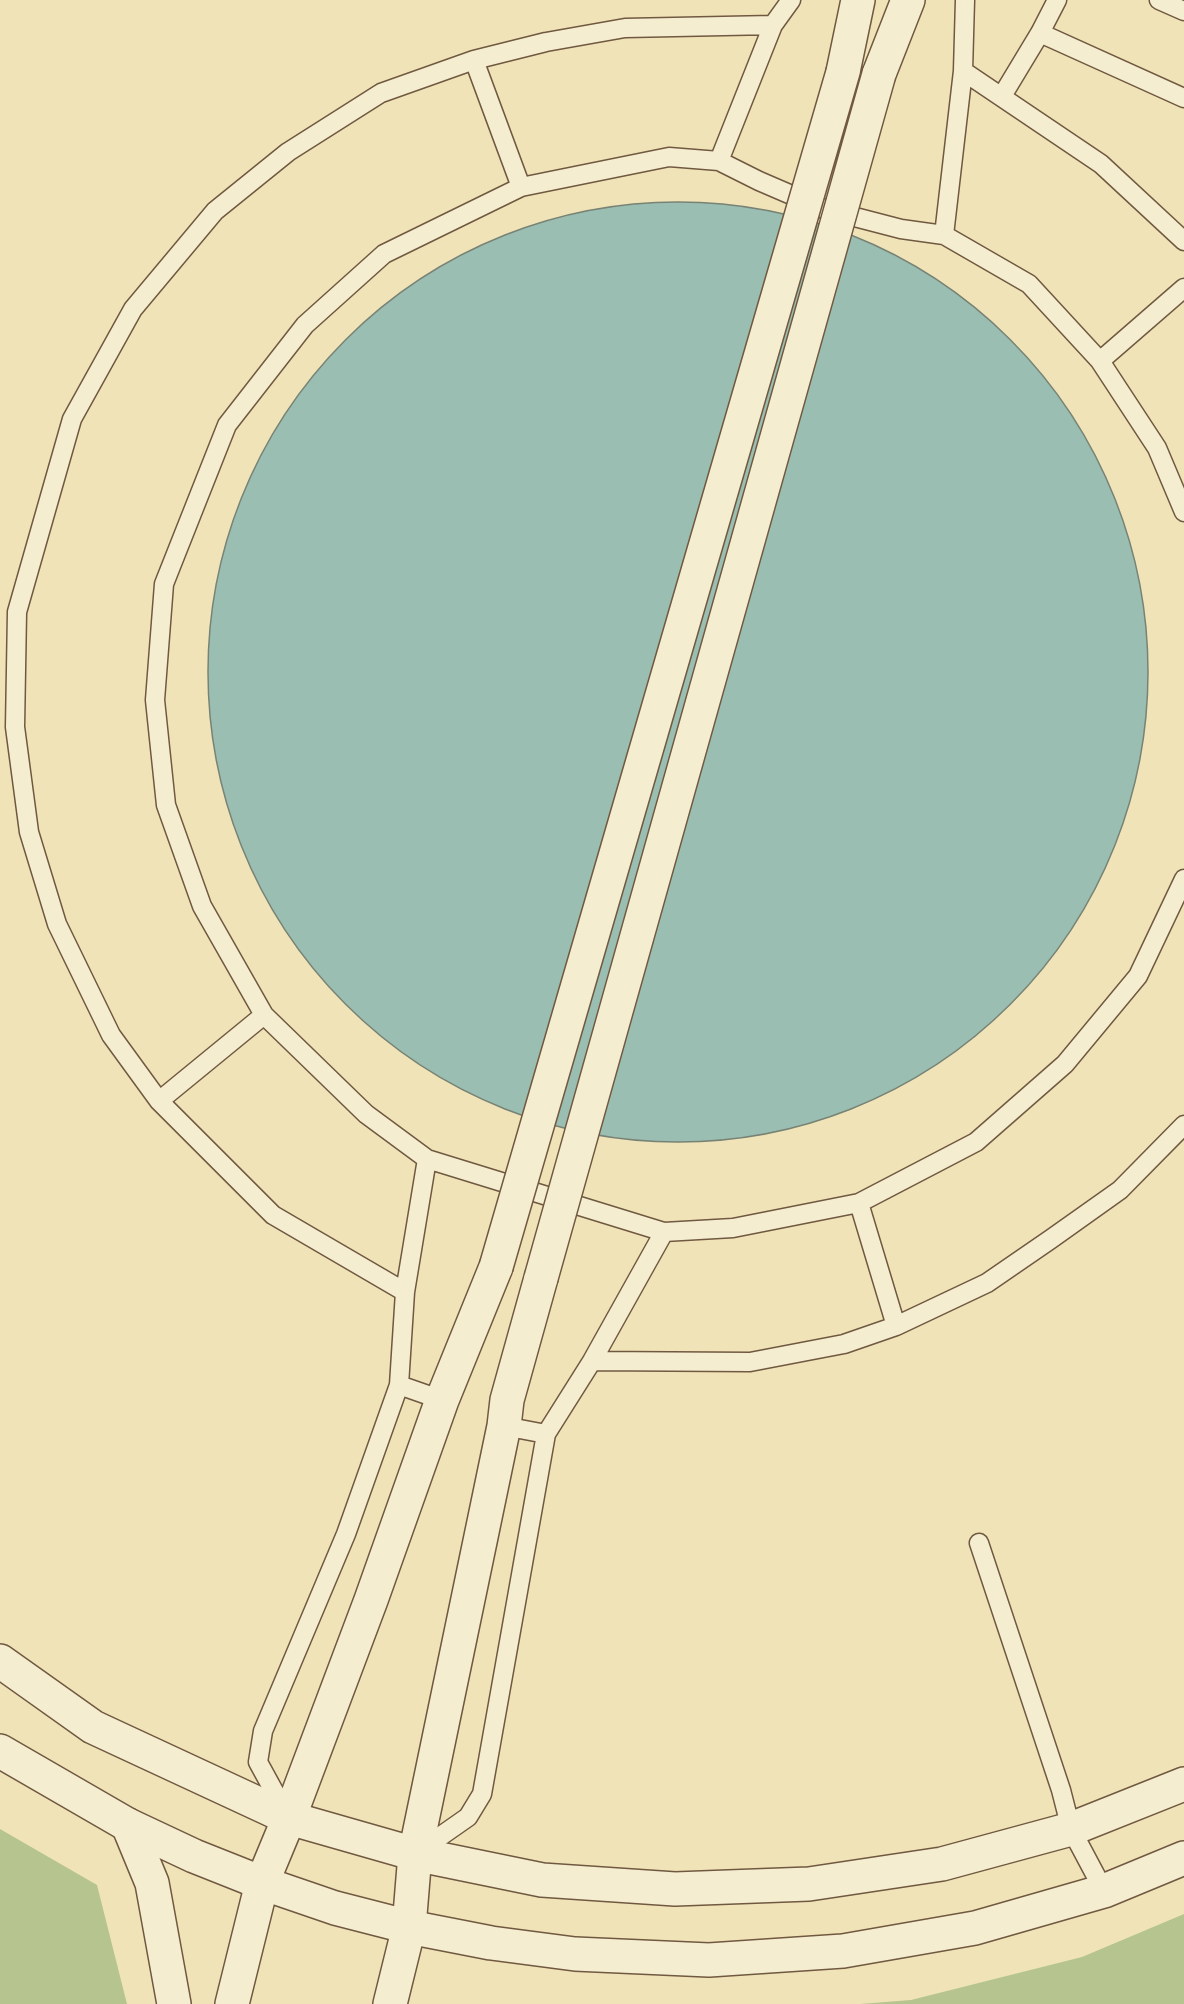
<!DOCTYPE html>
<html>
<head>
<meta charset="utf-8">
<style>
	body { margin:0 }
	canvas { display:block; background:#f0e3b7 }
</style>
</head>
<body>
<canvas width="1184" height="2004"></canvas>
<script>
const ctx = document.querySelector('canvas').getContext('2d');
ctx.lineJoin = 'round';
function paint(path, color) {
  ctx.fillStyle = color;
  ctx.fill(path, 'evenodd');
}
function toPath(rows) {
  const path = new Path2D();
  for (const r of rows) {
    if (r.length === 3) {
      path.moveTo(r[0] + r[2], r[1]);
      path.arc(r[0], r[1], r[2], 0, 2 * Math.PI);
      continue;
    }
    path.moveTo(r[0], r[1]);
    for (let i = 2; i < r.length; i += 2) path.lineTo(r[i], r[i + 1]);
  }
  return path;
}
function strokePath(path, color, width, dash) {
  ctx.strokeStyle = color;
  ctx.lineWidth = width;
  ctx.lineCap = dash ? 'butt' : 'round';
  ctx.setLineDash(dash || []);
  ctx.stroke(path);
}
paint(toPath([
	[0,1829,97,1885,127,2004,0,2004],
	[1184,1914,1184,2004,860,2004,911,2000,1082,1957]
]), '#b6c490');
const water = toPath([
	[678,672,470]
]);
paint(water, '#9abeb2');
strokePath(water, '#788375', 1.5);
const service = toPath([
	[1159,0,1184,11],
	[1040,33,1184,98],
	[474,60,521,187],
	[963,71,1101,164,1184,241],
	[1002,96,1040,33,1057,0],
	[719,161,773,25,791,0],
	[944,235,963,71,965,0],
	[1100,361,1184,288],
	[1184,512,1157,448,1100,361,1029,284,944,235,901,229,824,209,759,181,719,161,669,157,521,187,384,254,305,325,227,425,164,584,155,700,166,805,202,906,264,1015,366,1114,427,1159,664,1232,733,1228,859,1203,976,1142,1065,1064,1138,976,1184,879],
	[159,1101,264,1015],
	[859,1203,896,1326],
	[405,1292,273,1215,159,1101,111,1035,57,924,29,832,15,727,17,612,72,419,133,309,215,211,288,152,381,93,474,60,546,42,625,28,773,25],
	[592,1361,750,1362,844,1344,896,1326,987,1283,1051,1239,1120,1190,1184,1125],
	[399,1385,442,1400],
	[504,1426,546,1434],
	[979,1543,1061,1790,1071,1829,1104,1891],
	[287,1815,258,1762,263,1731,346,1534,399,1385,405,1292,427,1159],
	[415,1854,468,1817,482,1794,546,1434,592,1361,664,1232]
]);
const minor = toPath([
	[0,1661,93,1727,289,1818,415,1854,542,1880,675,1889,809,1884,942,1864,1071,1829,1184,1784],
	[0,1751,128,1825,194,1856,262,1883,335,1908,409,1927,491,1943,575,1954,709,1960,843,1951,975,1928,1104,1891,1184,1858]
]);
const tertiary = toPath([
	[843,72,858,0],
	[879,74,908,0],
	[128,1825,152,1883,174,2004],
	[232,2004,262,1883,289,1818,371,1600,442,1400,496,1267],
	[390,2004,409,1927,415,1854,504,1426,507,1400,541,1278]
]);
strokePath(service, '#705940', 21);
strokePath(minor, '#705940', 36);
strokePath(tertiary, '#705940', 36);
strokePath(service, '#f5edd0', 18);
strokePath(minor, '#f5edd0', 33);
strokePath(tertiary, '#f5edd0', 33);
const tertiaryBridge = toPath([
	[496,1267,843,72],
	[541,1278,879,74]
]);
strokePath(tertiaryBridge, '#705940', 36, []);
strokePath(tertiaryBridge, '#f5edd0', 33);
</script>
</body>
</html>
